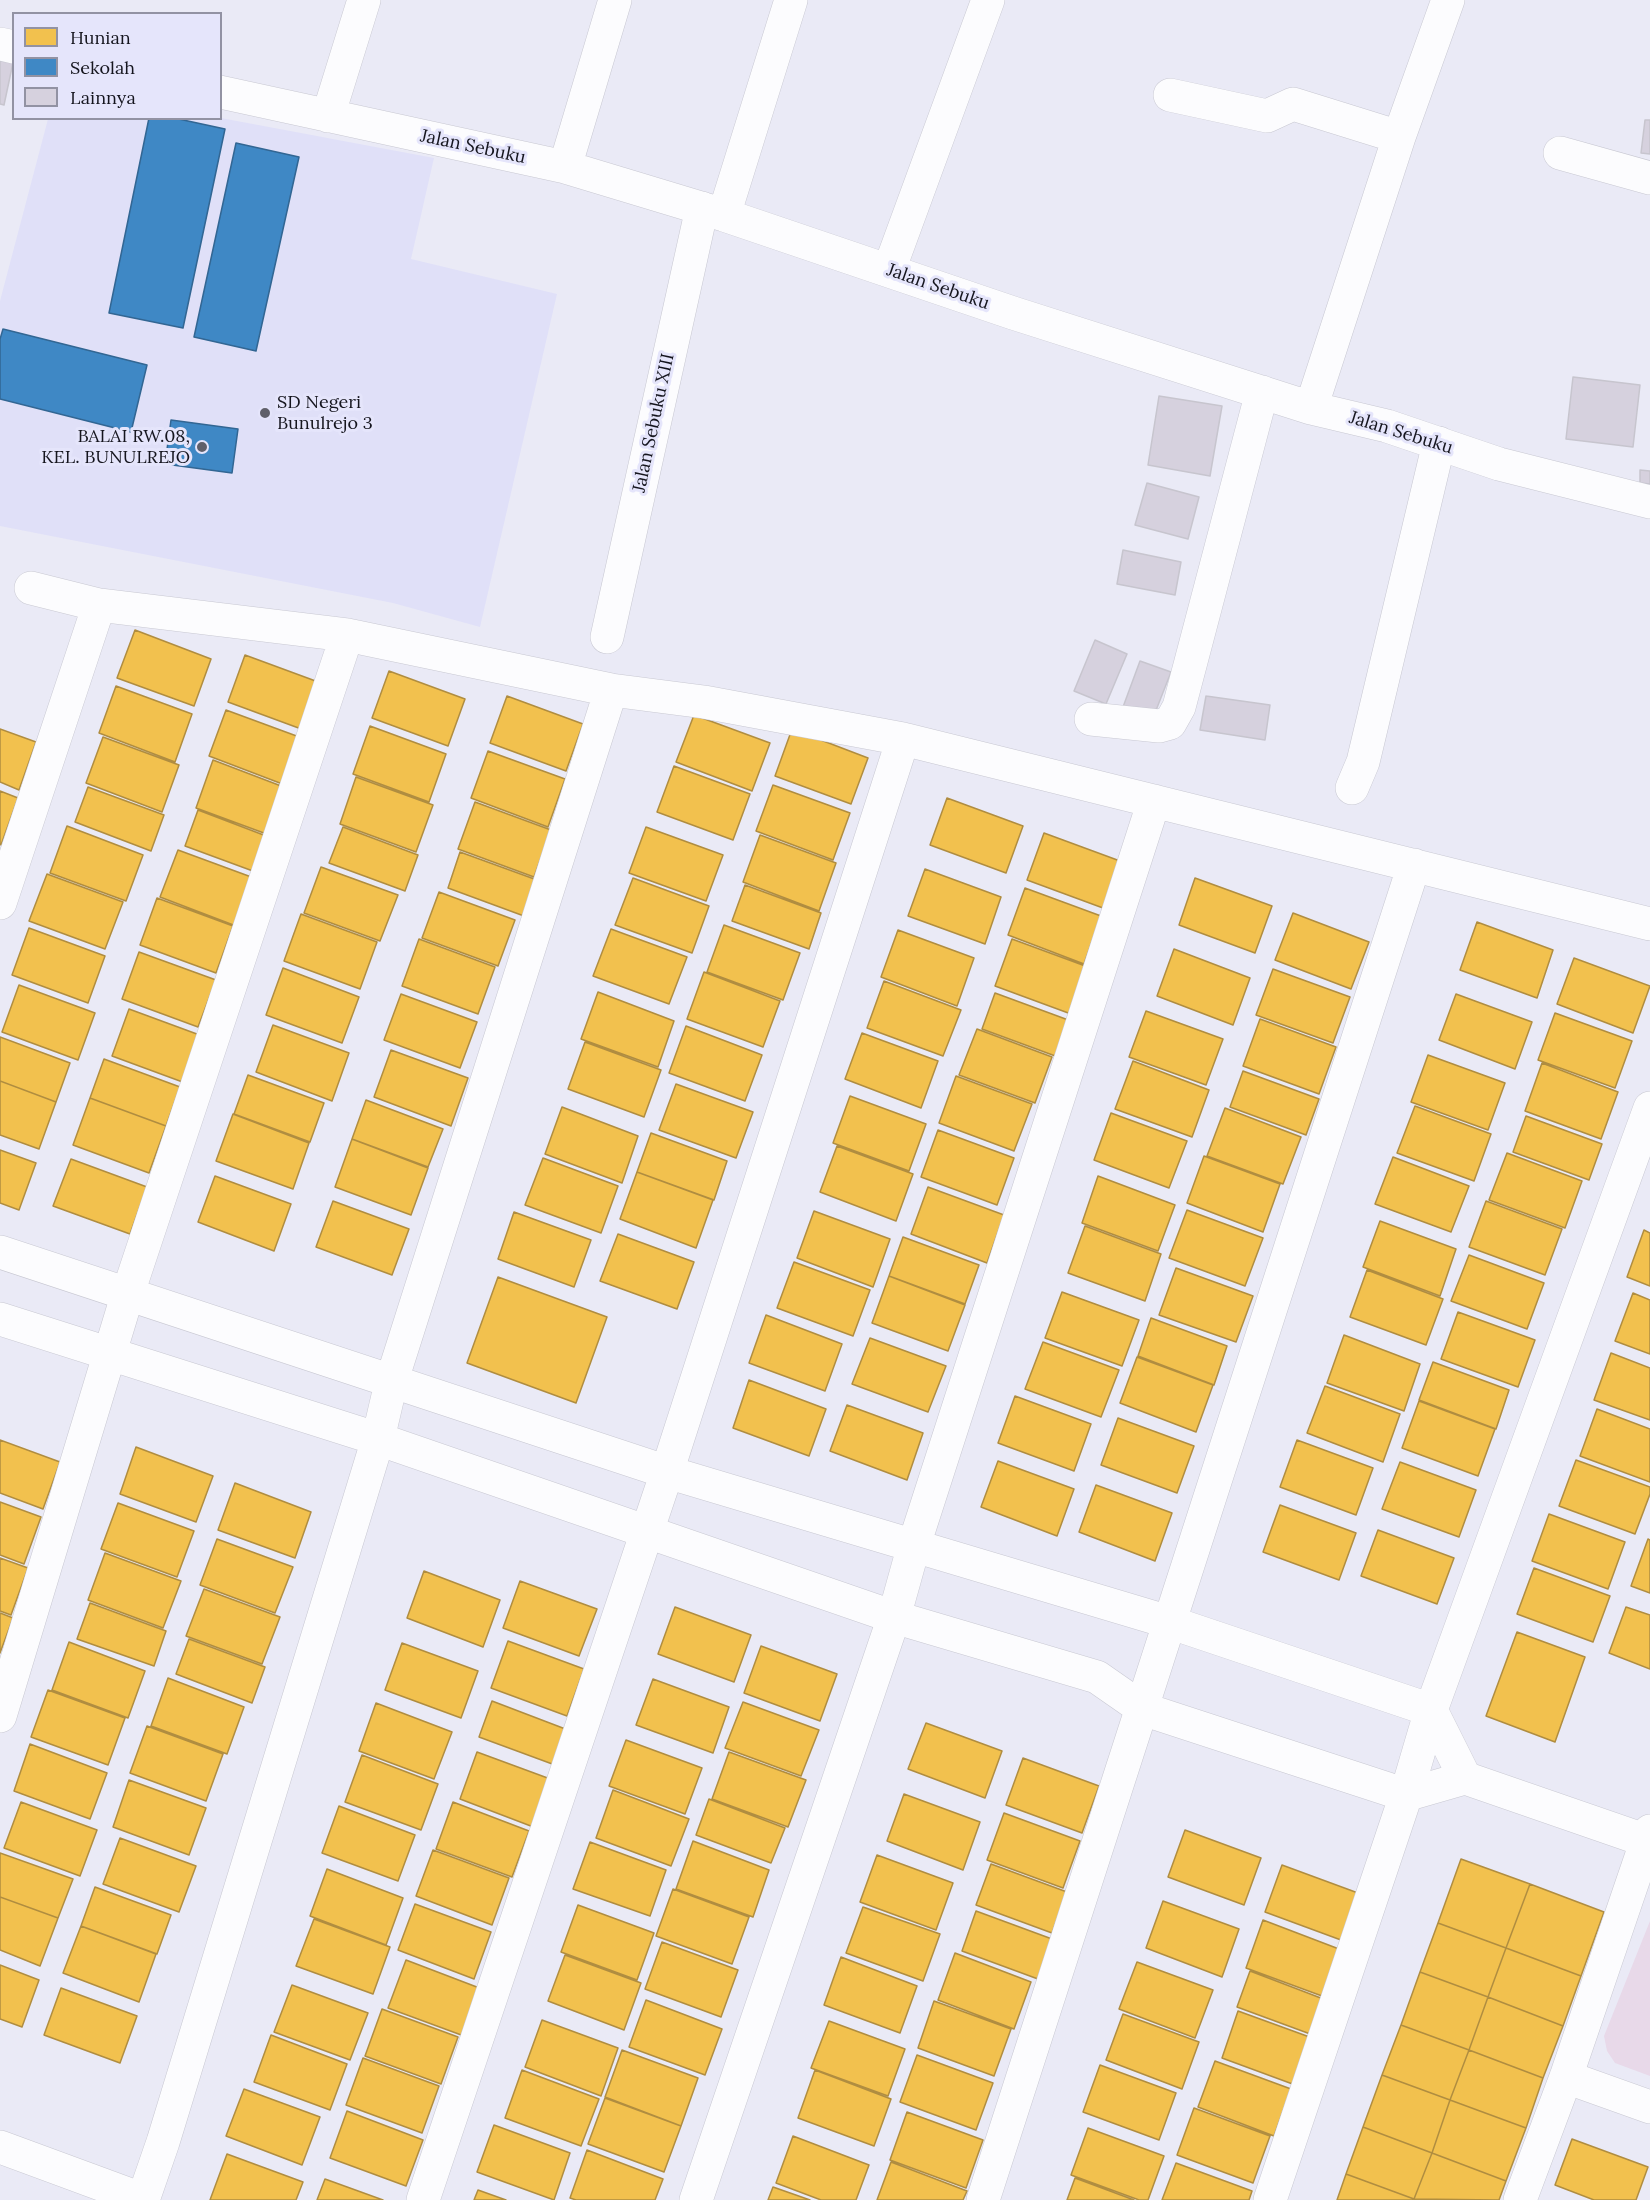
<!DOCTYPE html>
<html>
<head>
<meta charset="utf-8">
<style>
	body { margin:0 }
	#map { position:relative; width:1650px; height:2200px; overflow:hidden; background:#eaeaf6; font-family:Lora,serif }
	canvas { display:block }
	.legend { position:absolute; left:12px; top:12px; width:210px; height:108px; box-sizing:border-box; background:#e5e5fb; border:2px solid #9292a3; margin:0; padding:8px 10px; list-style:none; font-size:18px; color:#15151e }
	.legend li { display:flex; align-items:center; gap:12px; height:30px }
	.legend b { width:30px; border:2px solid #9292a3 }
</style>
</head>
<body>
<div id="map">
<canvas width="1650" height="2200"></canvas>
<ul class="legend">
<li><b style="height:16px;background:#f2c14e"></b>Hunian</li>
<li><b style="height:16px;background:#3f88c5"></b>Sekolah</li>
<li><b style="height:16px;background:#d6d1de"></b>Lainnya</li>
</ul>
</div>
<script>
const ctx = document.querySelector('canvas').getContext('2d');
ctx.lineJoin = 'round';
function paint(path, color) {
  ctx.fillStyle = color;
  ctx.fill(path, 'evenodd');
}
function toPath(rows) {
  const path = new Path2D();
  for (const r of rows) {
    path.moveTo(r[0], r[1]);
    for (let i = 2; i < r.length; i += 2) path.lineTo(r[i], r[i + 1]);
  }
  return path;
}
function strokePath(path, color, width, dash) {
  ctx.strokeStyle = color;
  ctx.lineWidth = width;
  ctx.lineCap = dash ? 'butt' : 'round';
  ctx.setLineDash(dash || []);
  ctx.stroke(path);
}
function drawText(font, color, halo, rows, align = 'center') {
  ctx.font = font + ' Lora,serif';
  ctx.lineWidth = 6;
  ctx.setLineDash([]);
  ctx.textBaseline = 'middle';
  ctx.strokeStyle = halo;
  ctx.fillStyle = color;
  for (const [text, x, y, turn = 0] of rows) {
    ctx.save();
    ctx.translate(x, y);
    ctx.rotate((+turn || 0) * Math.PI / 180);
    ctx.textAlign = isNaN(turn) ? turn : align;
    if (halo) ctx.strokeText(text, 0, 0);
    ctx.fillText(text, 0, 0);
    ctx.restore();
  }
}
paint(toPath([
	[221,118,434,158,411,259,557,294,480,627,393,603,0,526,0,301,48,119]
]), '#e0e0f8');
paint(toPath([
	[1650,1921,1650,2076,1615,2063,1607,2051,1604,2036]
]), '#e8d9e9');
const homes = toPath([
	[135,630,211,659,194,706,117,678,135,630],
	[245,655,321,683,304,730,228,702,245,655],
	[389,671,465,699,448,746,372,718,389,671],
	[116,686,192,714,175,762,99,733,116,686],
	[507,696,583,724,566,771,490,743,507,696],
	[226,710,302,738,285,785,209,756,226,710],
	[694,715,770,743,752,791,676,762,694,715],
	[370,726,446,754,429,802,353,774,370,726],
	[0,729,36,742,19,790,0,782,0,729],
	[792,729,868,758,851,804,775,776,792,729],
	[103,737,179,765,162,812,86,783,103,737],
	[488,751,565,779,548,827,471,798,488,751],
	[213,760,289,789,272,836,196,808,213,760],
	[674,766,750,794,733,840,657,812,674,766],
	[356,777,433,805,416,852,340,824,356,777],
	[773,785,850,813,833,860,756,831,773,785],
	[88,787,164,815,151,851,75,822,88,787],
	[0,791,18,798,1,845,0,844,0,791],
	[947,798,1023,826,1006,873,930,845,947,798],
	[475,802,551,830,534,877,458,849,475,802],
	[198,810,274,839,261,874,185,846,198,810],
	[67,826,143,855,126,901,50,873,67,826],
	[343,827,418,855,405,891,329,863,343,827],
	[646,827,723,855,706,901,629,873,646,827],
	[1044,833,1120,861,1103,908,1027,880,1044,833],
	[760,835,836,863,819,911,743,882,760,835],
	[178,850,254,878,236,926,160,897,178,850],
	[460,852,537,880,524,916,448,888,460,852],
	[321,867,398,895,380,941,304,913,321,867],
	[925,869,1001,897,985,944,908,916,925,869],
	[47,874,123,902,105,949,29,921,47,874],
	[633,878,709,906,692,953,615,925,633,878],
	[1195,878,1272,906,1255,953,1179,925,1195,878],
	[745,885,821,913,809,949,732,921,745,885],
	[1025,888,1101,916,1084,964,1008,935,1025,888],
	[439,892,515,920,498,966,422,938,439,892],
	[157,898,233,926,216,973,140,945,157,898],
	[1293,913,1369,942,1351,989,1275,960,1293,913],
	[301,914,377,942,360,989,284,961,301,914],
	[1477,922,1553,950,1537,998,1460,970,1477,922],
	[724,925,800,953,783,1000,707,972,724,925],
	[29,928,105,956,88,1003,12,975,29,928],
	[611,929,687,957,669,1004,593,976,611,929],
	[898,930,974,958,957,1006,881,977,898,930],
	[419,939,495,967,478,1014,402,986,419,939],
	[1012,939,1088,967,1071,1014,995,986,1012,939],
	[1174,949,1250,978,1233,1025,1157,996,1174,949],
	[139,952,216,980,198,1027,122,999,139,952],
	[1574,958,1650,986,1633,1033,1557,1004,1574,958],
	[283,968,359,997,342,1043,266,1015,283,968],
	[1273,969,1350,997,1333,1043,1256,1015,1273,969],
	[704,972,780,1001,763,1047,687,1019,704,972],
	[884,981,961,1010,943,1056,867,1028,884,981],
	[19,985,95,1013,78,1060,2,1032,19,985],
	[598,992,674,1021,658,1067,581,1039,598,992],
	[995,993,1071,1021,1058,1057,982,1029,995,993],
	[401,994,477,1022,460,1068,384,1040,401,994],
	[1456,994,1532,1022,1515,1069,1439,1040,1456,994],
	[129,1009,205,1037,188,1084,112,1056,129,1009],
	[1146,1011,1223,1039,1206,1085,1129,1057,1146,1011],
	[1555,1013,1632,1041,1615,1088,1538,1060,1555,1013],
	[1260,1019,1336,1047,1319,1094,1243,1066,1260,1019],
	[273,1025,349,1053,332,1101,256,1072,273,1025],
	[686,1026,762,1055,745,1101,669,1073,686,1026],
	[977,1029,1052,1057,1035,1103,959,1075,977,1029],
	[862,1033,938,1061,921,1108,845,1079,862,1033],
	[0,1037,70,1063,56,1102,0,1081,0,1037],
	[585,1042,661,1070,644,1117,568,1089,585,1042],
	[391,1050,468,1078,451,1126,374,1097,391,1050],
	[1428,1055,1505,1083,1488,1130,1411,1102,1428,1055],
	[104,1059,180,1087,166,1126,90,1098,104,1059],
	[1133,1061,1209,1090,1192,1137,1115,1109,1133,1061],
	[1542,1063,1618,1092,1601,1139,1525,1111,1542,1063],
	[1243,1071,1319,1099,1306,1135,1230,1107,1243,1071],
	[248,1075,324,1103,310,1142,234,1114,248,1075],
	[956,1076,1032,1104,1014,1151,939,1123,956,1076],
	[0,1081,56,1102,39,1149,0,1135,0,1081],
	[676,1084,753,1112,736,1158,659,1130,676,1084],
	[850,1096,926,1124,909,1171,833,1143,850,1096],
	[90,1098,166,1126,149,1173,73,1145,90,1098],
	[366,1100,443,1129,428,1167,352,1139,366,1100],
	[1415,1106,1491,1134,1474,1181,1397,1153,1415,1106],
	[562,1107,638,1136,622,1183,545,1154,562,1107],
	[1225,1108,1301,1137,1283,1184,1207,1156,1225,1108],
	[1111,1113,1187,1141,1169,1188,1094,1160,1111,1113],
	[233,1114,309,1143,293,1189,216,1161,233,1114],
	[1526,1116,1602,1144,1589,1180,1513,1152,1526,1116],
	[938,1130,1014,1158,997,1205,921,1177,938,1130],
	[651,1133,727,1161,714,1200,637,1172,651,1133],
	[352,1139,428,1168,411,1215,335,1187,352,1139],
	[837,1146,913,1174,896,1221,820,1192,837,1146],
	[0,1150,36,1163,19,1210,0,1203,0,1150],
	[1507,1153,1582,1181,1565,1228,1489,1200,1507,1153],
	[1204,1156,1280,1184,1263,1232,1187,1203,1204,1156],
	[1393,1157,1469,1186,1451,1232,1375,1204,1393,1157],
	[543,1158,618,1186,601,1233,525,1205,543,1158],
	[71,1159,147,1187,130,1234,53,1206,71,1159],
	[637,1172,713,1200,696,1248,620,1219,637,1172],
	[215,1176,291,1204,274,1251,198,1222,215,1176],
	[1098,1176,1175,1205,1158,1251,1082,1223,1098,1176],
	[928,1187,1004,1215,987,1263,911,1234,928,1187],
	[333,1201,409,1229,392,1275,316,1247,333,1201],
	[1486,1201,1562,1229,1545,1275,1469,1247,1486,1201],
	[1187,1210,1263,1238,1245,1286,1169,1258,1187,1210],
	[814,1211,890,1239,873,1287,797,1258,814,1211],
	[514,1212,591,1240,574,1287,498,1259,514,1212],
	[1380,1221,1456,1249,1440,1296,1363,1267,1380,1221],
	[1085,1226,1161,1254,1145,1301,1068,1273,1085,1226],
	[1644,1230,1650,1233,1650,1286,1627,1277,1644,1230],
	[618,1234,694,1262,677,1309,600,1281,618,1234],
	[903,1237,979,1265,965,1304,889,1276,903,1237],
	[1469,1255,1544,1283,1527,1329,1451,1301,1469,1255],
	[794,1262,870,1290,853,1336,777,1308,794,1262],
	[1176,1268,1253,1296,1236,1342,1159,1315,1176,1268],
	[1367,1270,1443,1299,1426,1345,1350,1317,1367,1270],
	[889,1276,965,1305,948,1351,872,1323,889,1276],
	[498,1277,607,1317,576,1403,467,1363,498,1277],
	[1062,1292,1139,1320,1122,1366,1045,1338,1062,1292],
	[1633,1293,1650,1300,1650,1354,1615,1341,1633,1293],
	[1458,1312,1535,1340,1518,1387,1441,1359,1458,1312],
	[766,1315,842,1344,825,1391,749,1363,766,1315],
	[1151,1318,1227,1346,1214,1385,1138,1356,1151,1318],
	[1344,1335,1420,1364,1404,1411,1327,1383,1344,1335],
	[870,1338,946,1366,928,1412,852,1384,870,1338],
	[1043,1342,1119,1370,1101,1417,1025,1389,1043,1342],
	[1611,1353,1650,1368,1650,1420,1594,1400,1611,1353],
	[1137,1357,1213,1385,1196,1432,1120,1403,1137,1357],
	[1433,1362,1509,1390,1496,1429,1419,1400,1433,1362],
	[749,1380,826,1409,809,1456,733,1428,749,1380],
	[1325,1386,1400,1414,1383,1462,1307,1433,1325,1386],
	[1015,1396,1091,1424,1074,1471,998,1443,1015,1396],
	[1419,1401,1495,1429,1478,1476,1402,1448,1419,1401],
	[847,1405,923,1433,907,1480,830,1451,847,1405],
	[1597,1409,1650,1429,1650,1482,1580,1456,1597,1409],
	[1118,1418,1194,1446,1177,1493,1101,1465,1118,1418],
	[0,1440,60,1462,43,1509,0,1493,0,1440],
	[1297,1440,1373,1468,1356,1515,1280,1487,1297,1440],
	[136,1447,213,1476,196,1522,120,1494,136,1447],
	[1576,1460,1650,1487,1650,1494,1635,1534,1559,1506,1576,1460],
	[998,1461,1074,1489,1057,1536,981,1507,998,1461],
	[1400,1462,1476,1490,1459,1537,1382,1509,1400,1462],
	[235,1483,311,1512,295,1558,218,1530,235,1483],
	[1096,1485,1172,1513,1155,1561,1079,1532,1096,1485],
	[0,1502,41,1517,24,1564,0,1555,0,1502],
	[118,1503,194,1531,177,1577,101,1549,118,1503],
	[1280,1505,1356,1533,1339,1580,1263,1552,1280,1505],
	[1549,1514,1625,1542,1608,1589,1532,1561,1549,1514],
	[1378,1530,1454,1558,1437,1604,1361,1576,1378,1530],
	[217,1539,293,1567,275,1613,200,1585,217,1539],
	[1648,1539,1650,1540,1650,1593,1631,1586,1648,1539],
	[105,1553,181,1581,163,1628,88,1600,105,1553],
	[0,1558,28,1568,11,1615,0,1611,0,1558],
	[1534,1568,1610,1596,1593,1642,1517,1614,1534,1568],
	[424,1571,500,1600,483,1647,407,1618,424,1571],
	[520,1581,597,1609,579,1656,503,1628,520,1581],
	[204,1589,280,1617,262,1664,186,1636,204,1589],
	[90,1603,166,1631,154,1666,77,1639,90,1603],
	[675,1607,751,1635,734,1682,658,1654,675,1607],
	[1626,1607,1650,1615,1650,1669,1609,1653,1626,1607],
	[0,1613,13,1618,0,1653,0,1613],
	[1517,1632,1585,1657,1555,1742,1486,1716,1517,1632],
	[189,1639,265,1667,252,1703,176,1674,189,1639],
	[508,1641,584,1669,567,1716,491,1688,508,1641],
	[69,1642,145,1671,128,1718,52,1690,69,1642],
	[402,1643,478,1671,461,1718,385,1690,402,1643],
	[761,1646,837,1674,820,1721,744,1693,761,1646],
	[168,1678,244,1707,227,1754,151,1726,168,1678],
	[653,1679,729,1707,713,1753,636,1725,653,1679],
	[48,1690,125,1718,108,1765,31,1737,48,1690],
	[492,1701,568,1730,555,1765,479,1737,492,1701],
	[743,1702,819,1730,801,1776,725,1748,743,1702],
	[376,1703,452,1732,434,1779,359,1751,376,1703],
	[926,1723,1002,1751,985,1798,908,1769,926,1723],
	[147,1726,223,1754,206,1801,130,1773,147,1726],
	[626,1740,702,1768,685,1814,609,1786,626,1740],
	[30,1744,107,1773,90,1819,14,1791,30,1744],
	[477,1752,553,1780,536,1828,460,1799,477,1752],
	[729,1752,806,1780,788,1827,712,1799,729,1752],
	[362,1755,438,1784,421,1830,345,1802,362,1755],
	[1023,1758,1099,1786,1082,1833,1006,1805,1023,1758],
	[129,1780,206,1808,189,1855,113,1827,129,1780],
	[613,1790,689,1819,671,1866,596,1838,613,1790],
	[904,1794,980,1822,963,1870,887,1841,904,1794],
	[709,1799,785,1828,771,1863,696,1835,709,1799],
	[21,1802,97,1830,80,1876,4,1848,21,1802],
	[453,1802,529,1831,512,1877,436,1849,453,1802],
	[339,1806,415,1835,398,1881,322,1853,339,1806],
	[1004,1813,1080,1841,1063,1888,987,1860,1004,1813],
	[1185,1830,1261,1858,1244,1905,1168,1877,1185,1830],
	[120,1838,196,1866,179,1912,103,1884,120,1838],
	[693,1841,769,1870,753,1917,676,1889,693,1841],
	[590,1842,666,1870,650,1916,573,1889,590,1842],
	[433,1850,509,1878,492,1925,416,1896,433,1850],
	[0,1853,73,1879,58,1918,0,1897,0,1853],
	[877,1855,953,1883,936,1930,860,1902,877,1855],
	[1461,1859,1530,1884,1506,1948,1438,1923,1461,1859],
	[991,1864,1067,1892,1052,1933,976,1905,991,1864],
	[1282,1865,1358,1893,1341,1940,1265,1912,1282,1865],
	[327,1869,403,1898,386,1945,310,1916,327,1869],
	[1530,1884,1604,1912,1581,1976,1506,1948,1530,1884],
	[95,1887,171,1915,157,1954,81,1926,95,1887],
	[673,1889,749,1917,732,1964,656,1936,673,1889],
	[0,1897,58,1918,40,1966,0,1950,0,1897],
	[1163,1901,1239,1929,1222,1977,1146,1948,1163,1901],
	[415,1904,491,1932,474,1979,398,1950,415,1904],
	[578,1905,654,1933,637,1980,561,1952,578,1905],
	[863,1907,940,1934,923,1981,846,1953,863,1907],
	[976,1911,1052,1939,1038,1979,962,1951,976,1911],
	[314,1919,390,1947,373,1994,296,1966,314,1919],
	[1263,1920,1339,1949,1322,1996,1246,1968,1263,1920],
	[1438,1923,1506,1948,1488,1997,1420,1972,1438,1923],
	[81,1926,156,1954,139,2002,63,1973,81,1926],
	[662,1942,738,1970,721,2017,645,1989,662,1942],
	[1506,1948,1581,1976,1563,2026,1488,1997,1506,1948],
	[955,1953,1031,1982,1014,2029,938,2000,955,1953],
	[565,1955,641,1983,624,2030,548,2001,565,1955],
	[841,1957,917,1986,900,2033,824,2005,841,1957],
	[406,1960,482,1989,464,2036,388,2008,406,1960],
	[1137,1962,1213,1990,1195,2038,1119,2009,1137,1962],
	[0,1965,39,1980,22,2027,0,2019,0,1965],
	[1250,1971,1326,2000,1313,2035,1237,2007,1250,1971],
	[1420,1972,1488,1997,1469,2050,1401,2025,1420,1972],
	[292,1985,368,2013,350,2060,274,2032,292,1985],
	[61,1988,137,2016,120,2063,44,2035,61,1988],
	[1488,1997,1563,2026,1543,2078,1469,2050,1488,1997],
	[646,2000,722,2029,705,2075,629,2047,646,2000],
	[934,2001,1011,2029,994,2076,918,2048,934,2001],
	[382,2009,458,2037,441,2084,365,2056,382,2009],
	[1238,2011,1315,2039,1298,2086,1222,2058,1238,2011],
	[1123,2014,1199,2042,1182,2089,1106,2060,1123,2014],
	[542,2020,618,2048,601,2096,525,2067,542,2020],
	[829,2021,905,2049,888,2096,811,2068,829,2021],
	[1401,2025,1469,2050,1450,2100,1382,2075,1401,2025],
	[271,2035,347,2064,330,2110,254,2082,271,2035],
	[622,2050,698,2078,681,2126,605,2097,622,2050],
	[1469,2050,1543,2078,1526,2128,1450,2100,1469,2050],
	[917,2055,993,2083,976,2130,900,2102,917,2055],
	[363,2058,439,2086,422,2133,346,2105,363,2058],
	[1215,2061,1291,2089,1274,2136,1198,2107,1215,2061],
	[1100,2065,1176,2093,1159,2140,1083,2112,1100,2065],
	[522,2070,599,2099,581,2146,505,2118,522,2070],
	[815,2070,891,2099,874,2146,798,2118,815,2070],
	[1382,2075,1450,2100,1432,2153,1363,2127,1382,2075],
	[244,2089,320,2117,302,2165,226,2136,244,2089],
	[605,2098,681,2126,664,2172,588,2144,605,2098],
	[1450,2100,1526,2128,1506,2181,1432,2153,1450,2100],
	[1194,2108,1270,2136,1253,2183,1177,2155,1194,2108],
	[347,2111,423,2140,406,2186,330,2158,347,2111],
	[907,2112,983,2140,966,2188,890,2160,907,2112],
	[494,2125,570,2153,554,2200,477,2172,494,2125],
	[1363,2127,1432,2153,1414,2199,1346,2174,1363,2127],
	[1088,2128,1164,2156,1148,2200,1139,2200,1071,2175,1088,2128],
	[793,2136,869,2165,856,2200,821,2200,776,2183,793,2136],
	[1572,2139,1648,2167,1636,2200,1594,2200,1555,2185,1572,2139],
	[587,2150,663,2179,655,2200,576,2200,570,2198,587,2150],
	[1432,2153,1506,2181,1499,2200,1414,2199,1432,2153],
	[227,2154,303,2182,296,2200,210,2200,227,2154],
	[891,2162,967,2191,963,2200,877,2200,891,2162],
	[1176,2163,1252,2191,1249,2200,1162,2200,1176,2163],
	[1346,2174,1414,2199,1414,2200,1337,2200,1346,2174],
	[1075,2178,1134,2200,1067,2200,1075,2178],
	[325,2179,383,2200,317,2200,325,2179],
	[773,2187,810,2200,768,2200,773,2187],
	[478,2190,506,2200,474,2200,478,2190]
]);
paint(homes, '#f2c14e');
strokePath(homes, '#b08d40', 1.5);
const schools = toPath([
	[149,118,174,118,225,129,183,328,109,313,149,118],
	[236,143,299,157,256,351,194,337,236,143],
	[3,329,147,365,131,432,0,399,0,339,3,329],
	[171,420,238,429,232,473,165,464,171,420]
]);
paint(schools, '#3f88c5');
strokePath(schools, '#326693', 1.5);
const building = toPath([
	[0,54,14,58,4,105,0,104,0,54],
	[1645,120,1650,120,1650,154,1641,153,1645,120],
	[1573,377,1640,385,1633,447,1566,439,1573,377],
	[1159,396,1222,406,1210,476,1148,465,1159,396],
	[1640,470,1650,471,1650,484,1640,483,1640,470],
	[1147,483,1199,497,1188,539,1135,525,1147,483],
	[1123,550,1181,562,1175,595,1117,584,1123,550],
	[1095,640,1127,654,1106,704,1074,691,1095,640],
	[1140,661,1171,672,1153,718,1123,707,1140,661],
	[1206,696,1270,705,1265,740,1200,730,1206,696]
]);
paint(building, '#d6d1de');
strokePath(building, '#c7c5ce', 1.5);
const minor = toPath([
	[0,44,14,47],
	[220,92,565,167,724,215,1013,313,1311,408,1387,426,1499,464,1650,502],
	[1170,95,1267,116,1293,104,1399,137],
	[328,116,364,0],
	[1560,153,1650,178],
	[565,167,615,0],
	[724,215,791,0],
	[889,270,988,0],
	[1311,408,1399,137,1448,0],
	[31,588,99,605,347,635,611,690,704,702,903,739,1650,924],
	[607,637,702,208],
	[1091,719,1159,726,1170,723,1179,707,1262,392],
	[1352,788,1363,762,1439,443],
	[0,903,99,605],
	[0,1252,667,1472,1169,1622,1431,1710,1465,1778],
	[0,1319,378,1439,894,1617,1097,1677,1143,1709,1406,1795,1465,1778,1650,1842],
	[0,1716,128,1293,347,635],
	[1566,2077,1650,2107],
	[0,2147,144,2200],
	[143,2200,163,2142,378,1439,391,1383,611,690],
	[423,2200,667,1472,903,739],
	[696,2200,894,1617,914,1545,1154,801],
	[983,2200,1414,865],
	[1270,2200,1406,1795,1431,1710,1650,1108],
	[1520,2200,1566,2077,1650,1831]
]);
strokePath(minor, '#c8c8d2', 34);
strokePath(minor, '#fcfcfe', 33);
for (const [x, y, r, color] of [
	[265,413,6,"#60606a"],
	[202,447,6,"#60606a"]
]) {
  const dot = new Path2D();
  dot.arc(x, y, r, 0, 2 * Math.PI);
  ctx.fillStyle = color;
  ctx.fill(dot);
  strokePath(dot, '#e5e5fb', 2);
}
drawText('18px', '#15151e', '#e5e5fb', [
	["Jalan Sebuku",473,147,12],
	["Jalan Sebuku",938,287,19],
	["Jalan Sebuku XIII",654,423,-78],
	["Jalan Sebuku",1401,433,17]
]);
drawText('18px', '#15151e', '#e5e5fb', [
	["SD Negeri",277,403],
	["Bunulrejo 3",277,424],
	["BALAI RW.08,",190,437,"right"],
	["KEL. BUNULREJO",190,458,"right"]
], 'left');
</script>
</body>
</html>
